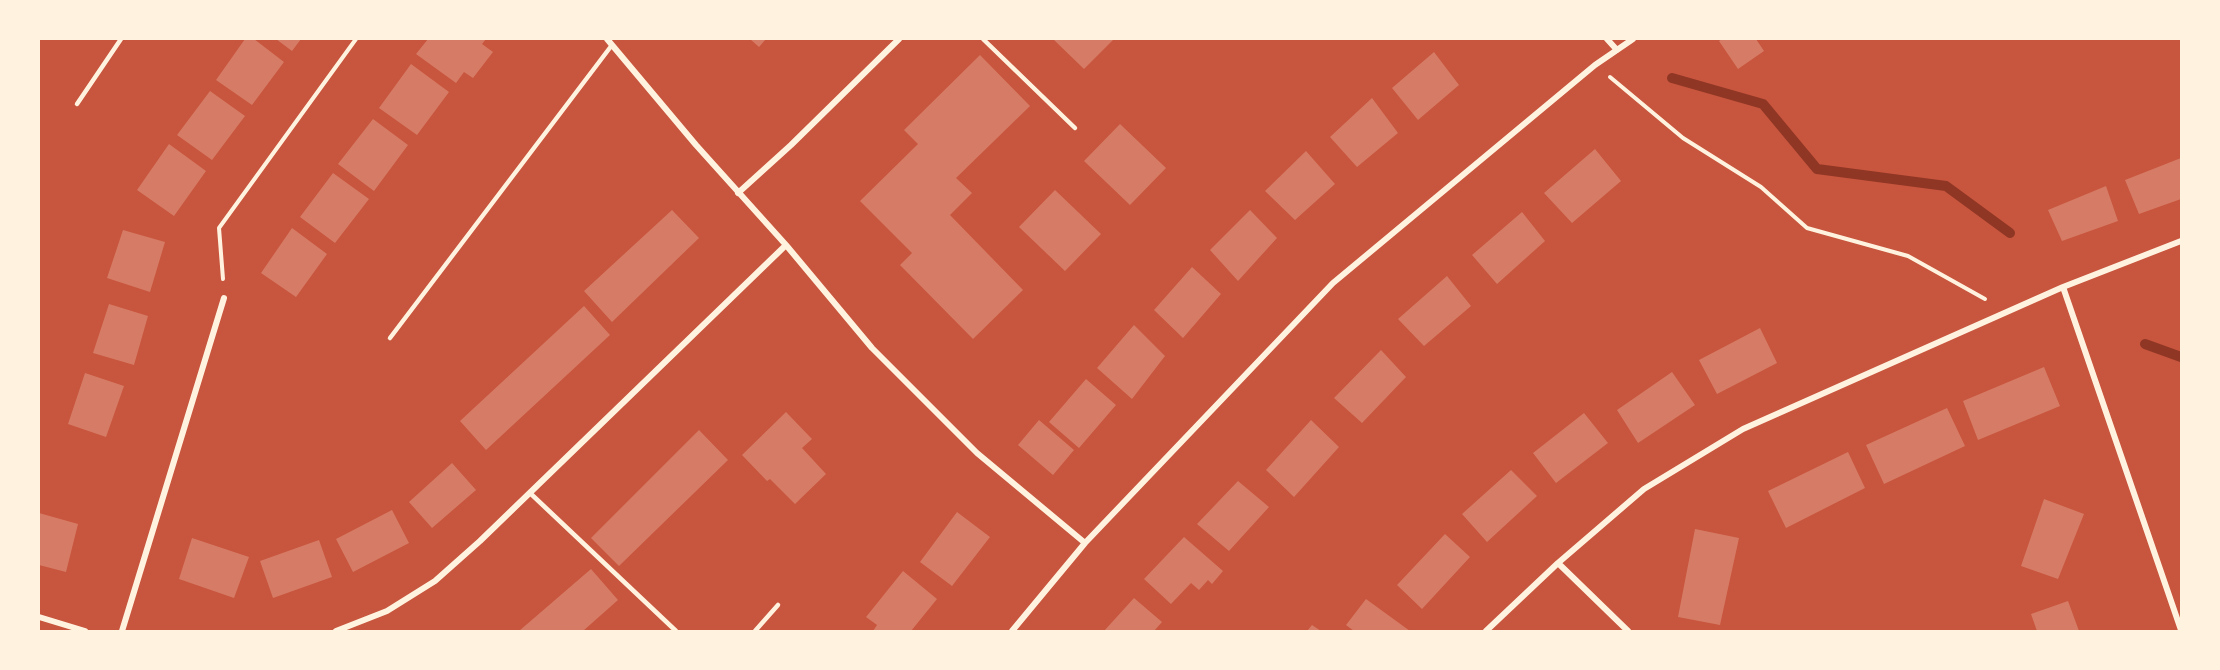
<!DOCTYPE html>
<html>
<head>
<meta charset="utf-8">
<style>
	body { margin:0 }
	#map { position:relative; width:2220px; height:670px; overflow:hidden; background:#c8553d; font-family:Mulish,sans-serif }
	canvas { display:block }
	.frame { position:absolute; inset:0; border:40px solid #fff3e0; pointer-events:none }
</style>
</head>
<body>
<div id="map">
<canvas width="2220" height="670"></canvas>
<div class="frame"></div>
</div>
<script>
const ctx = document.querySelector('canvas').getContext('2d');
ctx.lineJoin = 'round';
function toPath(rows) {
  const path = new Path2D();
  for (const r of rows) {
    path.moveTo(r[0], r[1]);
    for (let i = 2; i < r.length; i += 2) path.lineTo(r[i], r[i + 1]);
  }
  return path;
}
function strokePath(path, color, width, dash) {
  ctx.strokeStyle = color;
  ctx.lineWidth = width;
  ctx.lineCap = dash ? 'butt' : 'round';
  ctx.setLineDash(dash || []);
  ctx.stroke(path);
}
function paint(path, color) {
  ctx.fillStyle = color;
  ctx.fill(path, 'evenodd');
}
strokePath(toPath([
	[1672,78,1763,104,1817,169,1946,186,2010,233],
	[2145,344,2181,357]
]), '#8f3625', 10);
paint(toPath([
	[245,39,254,39,284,62,252,105,216,80],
	[276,39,301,39,292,51],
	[428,39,486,39,482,44,493,52,473,78,464,72,456,83,416,54],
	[750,39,766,39,759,47],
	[1053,39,1114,39,1084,69],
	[1722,39,1756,39,1764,51,1738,69,1719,41],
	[1434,52,1459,85,1418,120,1392,88],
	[980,55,1030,106,956,178,972,193,950,215,1023,290,973,339,900,265,912,253,860,201,918,144,904,130],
	[411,64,449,92,417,135,379,108],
	[210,91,245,116,212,160,177,135],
	[1372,98,1398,133,1357,167,1330,137],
	[373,119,408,145,374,191,338,164],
	[1120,124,1166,168,1130,205,1084,161],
	[169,144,206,171,174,216,137,190],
	[1595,149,1621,181,1572,223,1544,193],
	[1306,151,1335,184,1295,220,1265,191],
	[2181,158,2181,199,2139,214,2125,180],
	[333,173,369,199,335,243,300,217],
	[2106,186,2118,221,2062,241,2048,210],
	[1055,190,1101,234,1065,271,1019,227],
	[672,210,699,238,612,322,584,291],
	[1250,210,1277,238,1238,281,1210,250],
	[1522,212,1545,241,1497,284,1472,255],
	[292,228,327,254,296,297,261,273],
	[123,230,165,242,150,292,107,278],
	[1192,267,1221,294,1183,338,1154,310],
	[1447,276,1471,306,1424,346,1398,319],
	[109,304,148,316,134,365,93,353],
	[584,306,610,335,486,450,460,421],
	[1134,325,1165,356,1132,399,1097,368],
	[1760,328,1777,363,1717,394,1699,360],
	[1381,350,1406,377,1362,423,1334,398],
	[2044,367,2060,406,1978,440,1963,401],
	[1672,372,1695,405,1638,443,1617,410],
	[85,373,124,386,106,437,68,424],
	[1086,379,1116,405,1079,448,1049,422],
	[1947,408,1965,446,1884,484,1866,445],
	[786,412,812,439,802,448,826,474,795,504,770,479,767,481,742,455],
	[1584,413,1608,443,1556,483,1533,453],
	[1039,420,1074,450,1053,475,1018,445],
	[1311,420,1339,447,1294,497,1266,470],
	[699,430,728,460,619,566,591,538],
	[1848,452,1865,488,1786,528,1768,491],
	[452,463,476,490,432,528,409,502],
	[1511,470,1537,496,1487,542,1462,514],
	[1238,481,1269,507,1229,551,1197,524],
	[2044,499,2084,514,2058,579,2021,566],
	[392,510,409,543,353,572,336,539],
	[957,512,990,537,952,586,920,562],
	[39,513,78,524,66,572,39,565],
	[1695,529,1739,538,1720,625,1678,617],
	[1445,534,1470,557,1422,609,1397,585],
	[1184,537,1223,571,1212,584,1208,580,1199,590,1191,583,1171,604,1144,579],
	[192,538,249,557,234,598,179,579],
	[319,540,332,577,273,598,260,561],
	[591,569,618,600,583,631,519,631],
	[903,571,937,599,911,631,873,631,877,625,866,617],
	[1134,598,1162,622,1154,631,1104,631],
	[1366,599,1410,631,1354,631,1346,625],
	[2068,601,2079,631,2037,631,2031,614],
	[1312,625,1321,631,1307,631]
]), '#d67c66');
strokePath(toPath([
	[1610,77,1683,138,1761,187,1807,228,1908,256,1985,299],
	[223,279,219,228,356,39]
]), '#fff3e0', 4);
strokePath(toPath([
	[983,39,1075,128],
	[77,104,121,39],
	[390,338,612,45],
	[530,493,676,631],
	[755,631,778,605]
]), '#fff3e0', 4.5);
strokePath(toPath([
	[607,39,696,145,786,245,872,348,977,453,1085,543],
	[1607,39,1617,50],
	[738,193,791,145,899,39],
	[2063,287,2181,630],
	[1558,563,1628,631],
	[39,617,85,631],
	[122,631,224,298],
	[336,631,387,611,435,581,480,541,786,245],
	[1012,631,1085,543,1333,283,1595,65,1633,39],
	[1486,631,1558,563,1644,489,1743,429,2063,287,2181,241]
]), '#fff3e0', 6);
</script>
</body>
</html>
